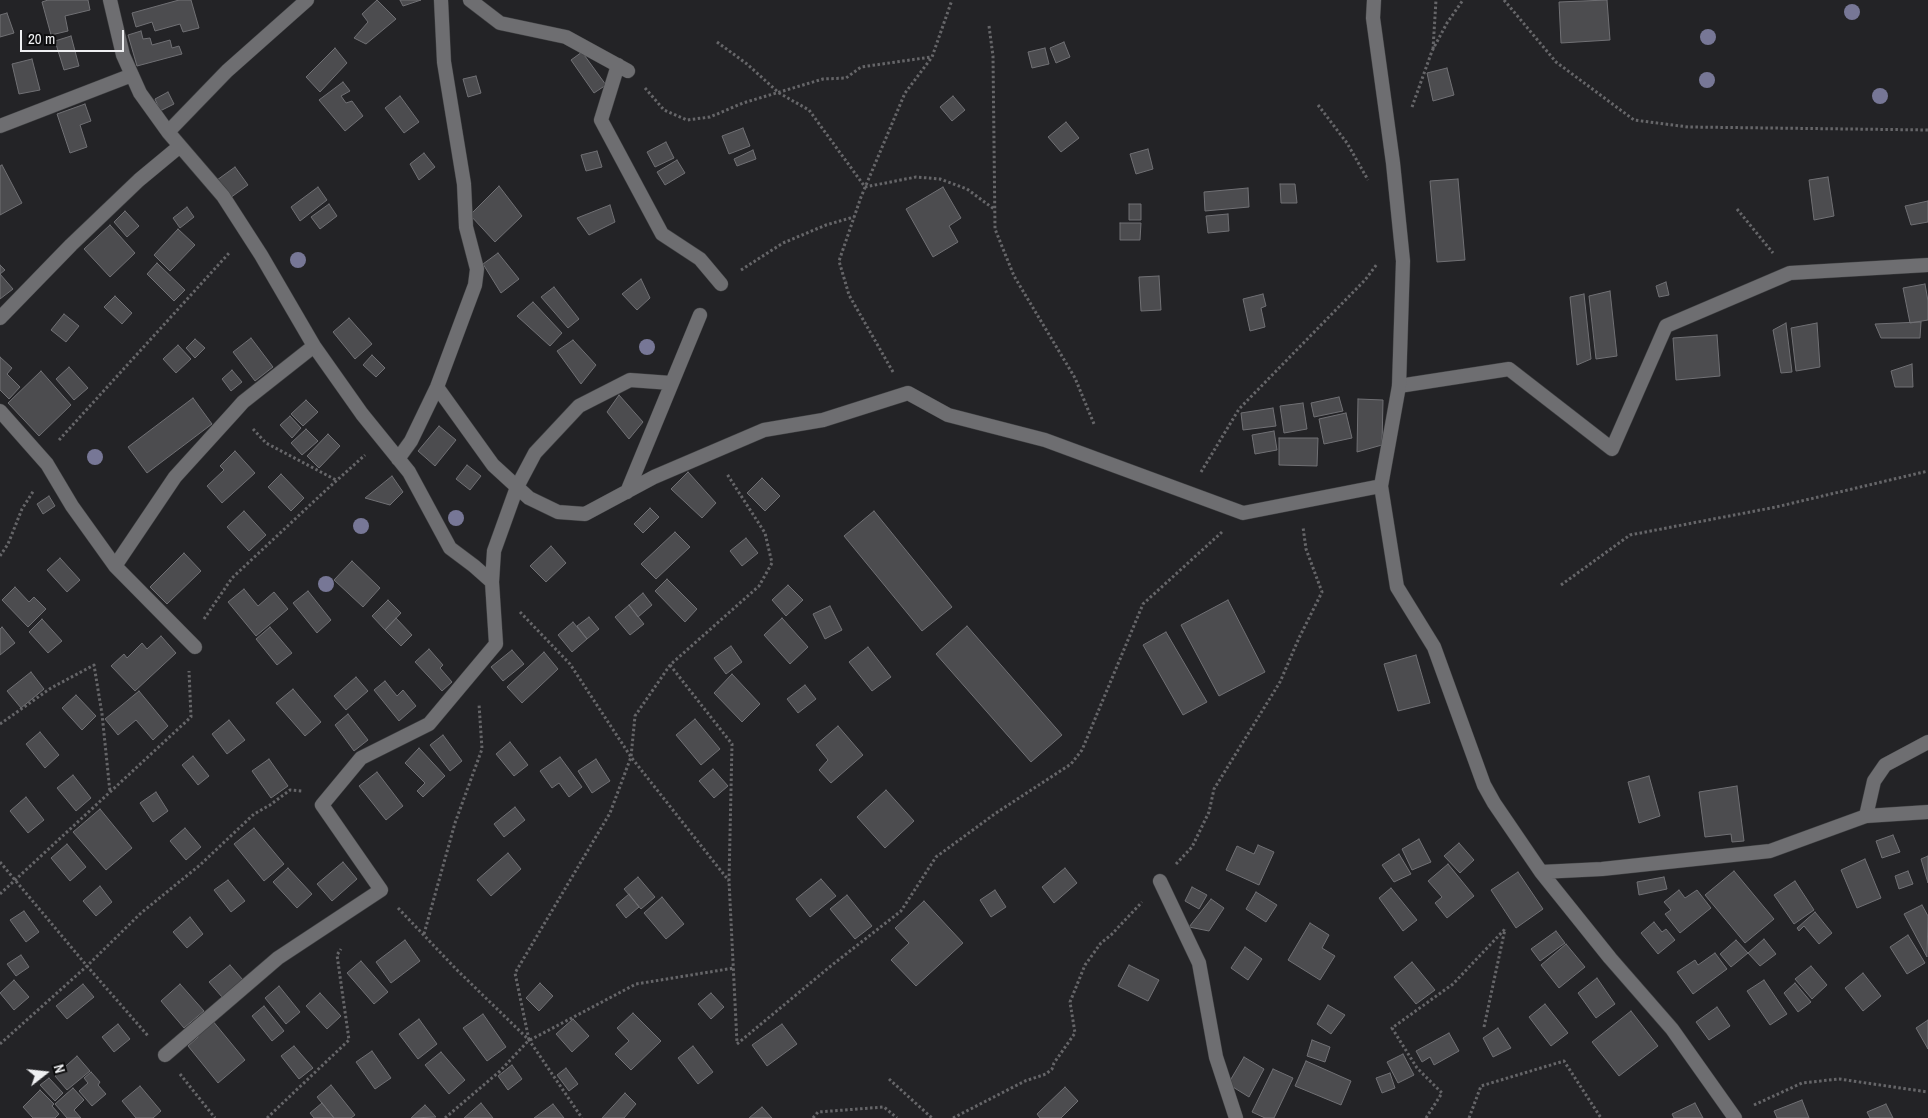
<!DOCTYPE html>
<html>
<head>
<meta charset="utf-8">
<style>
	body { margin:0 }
	#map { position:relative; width:1928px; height:1118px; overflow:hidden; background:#232326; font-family:"Archivo Narrow",sans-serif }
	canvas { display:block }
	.north { position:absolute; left:20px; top:1048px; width:50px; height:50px; -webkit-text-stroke:4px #0d0d0e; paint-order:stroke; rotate:74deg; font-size:14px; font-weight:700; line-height:20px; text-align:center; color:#eff0f2 }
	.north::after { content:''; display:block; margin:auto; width:18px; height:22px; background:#eff0f2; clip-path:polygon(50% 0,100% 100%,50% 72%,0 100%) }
	.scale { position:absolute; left:20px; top:30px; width:104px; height:22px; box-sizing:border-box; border:2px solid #eff0f2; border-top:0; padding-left:6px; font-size:15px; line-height:18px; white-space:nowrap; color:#eff0f2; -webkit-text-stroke:4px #0d0d0e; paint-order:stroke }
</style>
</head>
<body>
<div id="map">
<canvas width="1928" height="1118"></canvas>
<div class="north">N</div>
<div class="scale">20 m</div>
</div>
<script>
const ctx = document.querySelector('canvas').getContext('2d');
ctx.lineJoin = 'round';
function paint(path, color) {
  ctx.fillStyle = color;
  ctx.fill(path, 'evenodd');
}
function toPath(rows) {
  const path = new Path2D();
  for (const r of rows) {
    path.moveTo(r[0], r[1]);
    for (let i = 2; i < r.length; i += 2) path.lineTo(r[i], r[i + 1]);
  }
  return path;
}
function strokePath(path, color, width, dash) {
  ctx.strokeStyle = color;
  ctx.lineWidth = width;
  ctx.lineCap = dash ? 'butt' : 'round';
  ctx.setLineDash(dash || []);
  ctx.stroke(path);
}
const building = toPath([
	[48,0,88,0,90,10,65,16,68,31,51,35,42,2,48,0],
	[179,0,191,0,199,28,183,32,180,24,155,31,152,22,136,27,132,13,179,0],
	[377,0,396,19,366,44,354,38,368,22,362,14,377,0],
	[400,0,421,0,403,6,400,0],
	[1607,0,1610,40,1561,43,1559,2,1607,0],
	[7,13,14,33,0,37,0,15,7,13],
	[141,31,143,39,150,38,152,45,170,40,172,48,179,46,182,54,137,66,128,35,141,31],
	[71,36,79,66,64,70,55,41,71,36],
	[1064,42,1070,57,1056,63,1050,48,1064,42],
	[335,48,347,63,320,92,306,77,335,48],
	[1045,48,1049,64,1032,68,1028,52,1045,48],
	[582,52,606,85,594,93,571,60,582,52],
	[32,59,40,90,19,94,12,64,32,59],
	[1447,68,1454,95,1433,101,1427,73,1447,68],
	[476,76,481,93,468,97,463,79,476,76],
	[343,82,350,91,341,96,346,103,352,101,363,116,345,131,319,100,343,82],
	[168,92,174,104,160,111,155,99,168,92],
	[400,96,419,122,404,133,385,108,400,96],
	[953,96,965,110,952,121,940,107,953,96],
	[85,104,91,121,80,125,87,147,70,153,57,114,85,104],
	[1066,122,1079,138,1061,152,1048,137,1066,122],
	[743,128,750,146,729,154,722,136,743,128],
	[666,142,674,158,655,167,647,152,666,142],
	[1148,149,1153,169,1136,174,1130,154,1148,149],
	[753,150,756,159,737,166,734,159,753,150],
	[597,151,602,167,586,171,581,155,597,151],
	[424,153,435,167,419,180,410,164,424,153],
	[677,160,685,173,665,185,657,172,677,160],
	[2,165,22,203,0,215,0,166,2,165],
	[235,167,248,185,230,198,217,180,235,167],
	[1828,177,1834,216,1814,220,1809,180,1828,177],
	[1458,179,1465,260,1437,262,1430,181,1458,179],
	[1280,184,1295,184,1297,203,1281,203,1280,184],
	[499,186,522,216,495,242,470,215,499,186],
	[318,187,327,200,300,221,291,207,318,187],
	[943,187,961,218,949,226,958,242,933,257,906,209,943,187],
	[1248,188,1249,207,1205,211,1204,192,1248,188],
	[1928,201,1928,222,1911,225,1905,206,1928,201],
	[329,204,337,216,320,229,311,217,329,204],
	[1129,204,1141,204,1141,220,1129,220,1129,204],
	[610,205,615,222,589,235,577,218,610,205],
	[187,207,194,217,180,228,173,218,187,207],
	[125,211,139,226,127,237,114,222,125,211],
	[1228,214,1229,231,1208,233,1206,216,1228,214],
	[1120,223,1141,223,1140,240,1120,240,1120,223],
	[110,225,135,253,110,277,84,249,110,225],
	[178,229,195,245,170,271,154,255,178,229],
	[498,253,519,279,501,293,483,264,498,253],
	[157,263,185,290,174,301,147,274,157,263],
	[0,265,5,270,0,274,13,289,0,299,0,265],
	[1159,276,1161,310,1141,311,1139,277,1159,276],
	[641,279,650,298,637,310,622,294,641,279],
	[1666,282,1669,295,1659,297,1656,286,1666,282],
	[1925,284,1928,301,1928,320,1910,323,1903,288,1925,284],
	[554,287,579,319,568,328,541,297,554,287],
	[1610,291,1617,356,1596,359,1589,296,1610,291],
	[1263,294,1266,306,1261,308,1265,327,1250,331,1243,299,1263,294],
	[1584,294,1591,359,1577,365,1570,297,1584,294],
	[115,296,132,313,122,324,104,307,115,296],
	[533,302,562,333,550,346,517,316,533,302],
	[64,314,79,326,66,342,51,330,64,314],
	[349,318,372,344,355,359,333,332,349,318],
	[1921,322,1920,338,1881,338,1875,324,1921,322],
	[1786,323,1792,372,1781,373,1773,330,1786,323],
	[1817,323,1820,367,1796,371,1791,328,1817,323],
	[1717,335,1720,376,1676,380,1673,338,1717,335],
	[251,338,273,367,255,381,233,352,251,338],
	[195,339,205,348,195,358,186,348,195,339],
	[573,340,596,365,581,384,557,351,573,340],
	[178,345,191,359,176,373,163,359,178,345],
	[372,355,385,368,376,377,363,365,372,355],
	[0,357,12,368,7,374,20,387,9,399,0,390,0,357],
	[1912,364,1913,387,1895,387,1891,371,1912,364],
	[69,367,88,388,74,400,56,379,69,367],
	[232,370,242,382,231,391,222,379,232,370],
	[41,371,71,405,39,436,8,403,41,371],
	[619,395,643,422,629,439,607,412,619,395],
	[1339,397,1343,411,1314,417,1311,403,1339,397],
	[193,398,212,424,147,473,128,447,193,398],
	[1358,399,1383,400,1382,445,1357,452,1358,399],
	[306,400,318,412,303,426,291,414,306,400],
	[1303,403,1307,429,1284,433,1280,406,1303,403],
	[1273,408,1276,426,1243,430,1241,413,1273,408],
	[1346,413,1352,438,1324,444,1319,419,1346,413],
	[290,416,301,428,292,438,280,425,290,416],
	[439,426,456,440,435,466,418,451,439,426],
	[306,429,318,441,302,455,291,443,306,429],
	[1274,431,1277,450,1255,454,1252,435,1274,431],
	[328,434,340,446,319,468,307,456,328,434],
	[1279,438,1318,438,1317,466,1279,465,1279,438],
	[235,451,255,473,222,503,207,486,224,470,220,466,235,451],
	[467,465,481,476,470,490,456,479,467,465],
	[688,472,716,503,702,518,671,489,688,472],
	[281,474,304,498,291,511,268,487,281,474],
	[392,476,403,492,390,505,365,498,392,476],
	[762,478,780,496,765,511,747,493,762,478],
	[49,496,55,506,43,514,37,504,49,496],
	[650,508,659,517,643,533,634,524,650,508],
	[244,511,266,535,249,551,227,527,244,511],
	[874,511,952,607,922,631,844,536,874,511],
	[675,532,690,547,656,579,641,564,675,532],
	[746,538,758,553,742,566,730,551,746,538],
	[551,546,566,563,546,582,530,566,551,546],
	[184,553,201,571,167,604,150,587,184,553],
	[60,558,80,580,67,592,47,570,60,558],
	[352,561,380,588,363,607,334,580,352,561],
	[667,579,697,609,685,622,655,591,667,579],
	[788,585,803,600,786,616,772,600,788,585],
	[15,587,29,602,34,597,46,609,28,627,2,600,15,587],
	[244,589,258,606,274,592,288,609,256,636,228,602,244,589],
	[308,591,331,620,317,633,293,603,308,591],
	[643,593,652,605,638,617,629,605,643,593],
	[388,600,401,613,385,630,372,616,388,600],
	[1228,600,1265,672,1219,696,1181,625,1228,600],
	[629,605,644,624,630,635,615,617,629,605],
	[830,606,842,630,825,639,813,614,830,606],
	[589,617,599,629,587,639,577,626,589,617],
	[396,618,412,635,401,646,385,630,396,618],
	[782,618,808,647,790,664,764,635,782,618],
	[42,619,62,641,48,653,29,632,42,619],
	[573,622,587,639,572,652,558,635,573,622],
	[967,626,1062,735,1031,762,936,654,967,626],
	[2,627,15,643,0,655,0,629,2,627],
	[270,627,292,653,277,665,256,639,270,627],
	[1166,632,1207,702,1183,715,1143,645,1166,632],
	[161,636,176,653,135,691,111,666,124,654,127,658,142,643,147,649,161,636],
	[731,646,742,662,726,674,714,658,731,646],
	[868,647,891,677,872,691,849,662,868,647],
	[429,649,443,665,440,668,452,682,442,691,415,662,429,649],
	[512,650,524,664,503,681,491,667,512,650],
	[544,652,558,669,522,703,507,687,544,652],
	[1416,655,1430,703,1398,711,1384,664,1416,655],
	[31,672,44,689,21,708,7,691,31,672],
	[732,674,760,704,742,722,714,693,732,674],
	[356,677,368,691,346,710,334,696,356,677],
	[385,681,397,696,403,690,416,706,399,721,374,690,385,681],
	[805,685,816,699,798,713,787,699,805,685],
	[293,689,321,722,305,736,276,703,293,689],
	[139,691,168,726,153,740,136,720,118,735,105,719,139,691],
	[76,695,96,716,82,730,62,708,76,695],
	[348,714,368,740,354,751,335,725,348,714],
	[695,719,720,749,701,765,676,735,695,719],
	[229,720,245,740,227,754,212,734,229,720],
	[838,726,863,755,831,783,819,770,828,760,816,745,838,726],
	[40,732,59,755,45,768,26,744,40,732],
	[443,735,462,761,450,771,430,745,443,735],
	[510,742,528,765,514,776,496,754,510,742],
	[419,748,445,776,423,797,417,791,425,783,405,763,419,748],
	[193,756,209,776,198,785,182,765,193,756],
	[560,757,582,787,569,797,559,783,552,788,540,771,560,757],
	[269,759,288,786,271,798,252,771,269,759],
	[596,759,610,781,592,793,578,771,596,759],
	[713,769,728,786,714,798,699,781,713,769],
	[377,772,403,806,386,820,359,786,377,772],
	[73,775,91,798,76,811,57,788,73,775],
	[1649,776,1660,816,1639,823,1628,782,1649,776],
	[1737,786,1744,841,1732,842,1731,834,1705,837,1699,792,1737,786],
	[886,790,914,821,885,848,857,817,886,790],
	[156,792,168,811,153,822,140,803,156,792],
	[26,797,44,820,28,833,10,811,26,797],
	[515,807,525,820,504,837,494,824,515,807],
	[100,809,132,848,106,870,73,832,100,809],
	[185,828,201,847,186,860,170,841,185,828],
	[254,828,284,864,264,881,234,844,254,828],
	[1893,835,1900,852,1882,858,1876,841,1893,835],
	[1419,839,1431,862,1412,870,1402,849,1419,839],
	[1459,843,1474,860,1460,873,1444,856,1459,843],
	[67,844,86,867,70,881,51,858,67,844],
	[1258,845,1274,852,1259,885,1226,870,1237,846,1254,854,1258,845],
	[508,853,521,869,491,896,477,880,508,853],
	[1399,854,1411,874,1394,882,1382,865,1399,854],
	[1928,856,1928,883,1921,859,1928,856],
	[1865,859,1881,898,1857,908,1841,870,1865,859],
	[343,862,357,879,332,901,317,884,343,862],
	[1448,864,1474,896,1447,918,1435,903,1442,897,1428,881,1448,864],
	[288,868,312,894,297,908,273,882,288,868],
	[1065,868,1077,883,1054,903,1042,887,1065,868],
	[1734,871,1774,919,1745,943,1705,895,1734,871],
	[1908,871,1913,884,1899,889,1895,876,1908,871],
	[1518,872,1543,909,1516,928,1491,890,1518,872],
	[638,877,655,897,641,909,624,889,638,877],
	[1664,877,1667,889,1639,895,1637,882,1664,877],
	[821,879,836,896,810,917,796,899,821,879],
	[228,880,245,901,231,912,214,890,228,880],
	[1795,881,1814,910,1794,924,1774,895,1795,881],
	[100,886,112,902,96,916,83,901,100,886],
	[1192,887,1207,895,1199,909,1185,901,1192,887],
	[1391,888,1417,920,1403,931,1379,898,1391,888],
	[995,890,1006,907,991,917,980,900,995,890],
	[1679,890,1685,898,1697,890,1711,908,1680,933,1665,914,1671,910,1664,902,1679,890],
	[1256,892,1277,905,1266,922,1246,909,1256,892],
	[629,894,639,907,626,918,616,905,629,894],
	[847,895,872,926,855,939,830,909,847,895],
	[662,897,684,924,666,939,644,913,662,897],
	[1211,899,1224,908,1209,931,1189,927,1211,899],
	[924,901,963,943,916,986,891,960,909,943,895,928,924,901],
	[1922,905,1928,916,1927,957,1904,914,1922,905],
	[24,911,39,932,26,942,10,920,24,911],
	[1815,912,1832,933,1819,944,1804,926,1799,931,1797,928,1815,912],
	[190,917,203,934,187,948,173,932,190,917],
	[1654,922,1662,932,1666,929,1675,940,1658,954,1641,933,1654,922],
	[1310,923,1329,935,1322,948,1335,956,1320,980,1288,960,1310,923],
	[1556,931,1565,943,1540,961,1531,949,1556,931],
	[1908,935,1925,963,1907,974,1890,947,1908,935],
	[1764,939,1776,954,1760,966,1748,953,1764,939],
	[405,940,420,961,391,983,376,962,405,940],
	[1736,940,1748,953,1731,967,1720,954,1736,940],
	[1566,944,1585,967,1559,988,1541,965,1566,944],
	[1245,947,1262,959,1248,980,1231,968,1245,947],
	[1715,953,1727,969,1693,994,1677,972,1695,960,1698,965,1715,953],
	[21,955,29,967,16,976,7,964,21,955],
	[361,961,388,992,374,1004,347,973,361,961],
	[1412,962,1435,990,1416,1004,1394,977,1412,962],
	[230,965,243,980,222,997,209,982,230,965],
	[1129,965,1159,980,1148,1001,1118,986,1129,965],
	[1811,966,1827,985,1812,999,1795,979,1811,966],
	[1863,973,1881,996,1863,1011,1845,988,1863,973],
	[1597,978,1615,1004,1596,1018,1578,993,1597,978],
	[14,980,29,997,14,1010,0,993,14,980],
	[1764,980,1787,1014,1770,1025,1747,991,1764,980],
	[540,983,553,996,539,1011,526,998,540,983],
	[1795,983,1811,1002,1798,1012,1784,993,1795,983],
	[83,984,94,997,67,1019,56,1006,83,984],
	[180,984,204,1011,184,1028,161,1001,180,984],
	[279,986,300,1012,286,1024,265,998,279,986],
	[320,993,341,1016,327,1029,306,1006,320,993],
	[711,993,724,1007,711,1019,698,1004,711,993],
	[1545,1004,1568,1033,1551,1046,1529,1017,1545,1004],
	[1328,1005,1345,1015,1331,1034,1317,1024,1328,1005],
	[264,1006,284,1031,272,1041,252,1016,264,1006],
	[1717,1007,1730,1026,1709,1040,1696,1022,1717,1007],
	[1631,1011,1658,1046,1619,1076,1592,1042,1631,1011],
	[633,1013,661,1041,631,1070,615,1054,629,1041,617,1028,633,1013],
	[483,1014,506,1047,487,1061,463,1028,483,1014],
	[419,1019,437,1044,418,1059,399,1034,419,1019],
	[573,1019,589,1036,572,1052,556,1034,573,1019],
	[212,1020,245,1060,218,1083,188,1046,198,1037,196,1033,212,1020],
	[1928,1020,1928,1049,1916,1028,1928,1020],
	[118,1024,130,1039,114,1052,102,1037,118,1024],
	[782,1024,797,1044,767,1066,752,1045,782,1024],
	[1498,1028,1511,1048,1493,1057,1483,1038,1498,1028],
	[1449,1033,1459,1051,1434,1065,1430,1057,1422,1062,1416,1051,1449,1033],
	[1312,1040,1330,1047,1325,1062,1307,1056,1312,1040],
	[294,1046,313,1068,299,1079,281,1056,294,1046],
	[693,1046,713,1072,698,1084,678,1058,693,1046],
	[372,1051,391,1078,375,1089,356,1062,372,1051],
	[441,1052,465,1080,449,1094,425,1065,441,1052],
	[1403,1054,1414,1075,1398,1083,1387,1062,1403,1054],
	[77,1056,90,1071,67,1090,55,1076,77,1056],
	[1244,1057,1264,1069,1249,1097,1228,1084,1244,1057],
	[1306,1061,1351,1081,1341,1105,1295,1086,1306,1061],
	[512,1065,522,1079,508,1090,498,1076,512,1065],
	[566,1068,578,1084,569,1091,557,1075,566,1068],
	[1273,1069,1293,1078,1274,1118,1265,1118,1252,1112,1273,1069],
	[91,1072,100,1082,98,1085,106,1094,92,1106,79,1091,88,1083,84,1078,91,1072],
	[1390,1073,1395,1088,1382,1093,1376,1078,1390,1073],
	[49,1078,63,1093,55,1101,40,1085,49,1078],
	[331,1085,355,1115,351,1118,334,1118,317,1097,331,1085],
	[140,1086,161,1111,153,1118,136,1118,122,1101,140,1086],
	[1065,1087,1078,1101,1061,1118,1040,1118,1037,1114,1065,1087],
	[73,1088,84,1100,74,1110,81,1118,67,1118,55,1104,73,1088],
	[40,1090,54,1104,52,1106,59,1114,55,1118,33,1118,23,1107,40,1090],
	[625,1093,636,1104,624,1118,602,1118,625,1093],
	[1802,1100,1809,1118,1777,1118,1774,1111,1802,1100],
	[322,1103,334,1118,314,1118,310,1113,322,1103],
	[481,1103,493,1118,464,1118,481,1103],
	[1695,1103,1703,1118,1674,1118,1672,1114,1695,1103],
	[553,1104,564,1118,534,1118,553,1104],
	[1886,1104,1893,1118,1870,1118,1867,1112,1886,1104],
	[425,1105,436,1117,411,1118,425,1105],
	[762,1107,772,1118,749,1118,762,1107]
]);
paint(building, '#4c4c4f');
strokePath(building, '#707074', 1);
const service = toPath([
	[1399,386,1509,369,1612,449,1666,326,1790,273,1928,265],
	[1866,816,1874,781,1885,765,1928,742]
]);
const minor = toPath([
	[110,0,123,55,140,93,168,132,223,196,261,255,314,346,362,414,409,472,450,548,474,566,492,582,496,644,429,724,361,758,322,805,381,890,278,958,165,1055],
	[470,0,500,23,566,37,628,71],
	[1374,0,1373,18,1393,163,1403,261,1399,386,1381,486,1397,587,1434,647,1484,785,1494,803,1541,872,1610,958,1672,1029,1735,1118],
	[618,65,601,120,662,234,700,259,721,284],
	[0,126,132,75],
	[168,132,227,71,307,0],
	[0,318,71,245,139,180,180,146],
	[437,387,493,465,529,498,558,512,585,514,654,477,764,430,823,420,908,393,948,415,1045,440,1243,513,1381,486],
	[0,411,47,464,72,506,115,566,195,647],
	[398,459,411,441,437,387,475,285,477,269,466,227,464,184,444,62,441,0],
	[627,492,700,315],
	[115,566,175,477,235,411,243,402,314,346],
	[492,582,494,551,517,487,535,453,579,406,630,380,671,383],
	[1541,872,1602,869,1770,851,1866,816,1928,812],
	[1160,881,1199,963,1216,1057,1236,1118]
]);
strokePath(service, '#3e3f41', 15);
strokePath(minor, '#3e3f41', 15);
strokePath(toPath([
	[1504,0,1556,62,1634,120,1688,127,1928,130],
	[989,26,993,56,995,229,1014,276,1075,378,1094,424],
	[717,42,747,64,779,93,809,110,865,187,916,177,940,179,967,189,994,209],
	[1433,49,1436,0],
	[645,88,664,110,687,120,710,117,743,103,823,79,846,78,861,67,931,57],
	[1318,105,1347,143,1368,180],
	[1412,107,1432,51,1447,23,1463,0],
	[1737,209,1773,253],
	[741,270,783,243,826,225,854,217],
	[893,372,849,295,839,261,861,197,905,93,932,57,952,0],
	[253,429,266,443,336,480],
	[59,440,230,252],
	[1201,472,1239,409,1365,280,1377,264],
	[0,556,8,544,22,509,34,490],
	[1561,585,1630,535,1776,507,1928,471],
	[520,612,570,664,631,757,729,881],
	[204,619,232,578,325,491,365,455],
	[670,665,732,744,729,881,737,1043],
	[0,724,51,688,94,665,102,714,110,792],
	[0,862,87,966,149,1037],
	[1176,864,1192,847,1209,812,1214,789,1280,682,1299,638,1322,592,1306,549,1303,527],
	[0,894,191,717,189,671],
	[398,908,456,969,529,1040,582,1118],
	[424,934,455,823,482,749,479,704],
	[1484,1027,1505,929],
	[530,1040,636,984,734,968],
	[0,1044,87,966,141,913,200,865,254,814,270,805,290,790,302,791],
	[737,1044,832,965,901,911,936,857,996,813,1071,764,1082,750,1143,604,1222,532],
	[180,1074,215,1118],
	[889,1079,932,1118],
	[1754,1105,1802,1083,1839,1079,1928,1092],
	[267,1118,349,1040,337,955,341,949],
	[445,1118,500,1071,529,1040,515,973,610,813,631,757,635,716,670,665,759,586,772,563,765,533,727,474],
	[813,1118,818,1112,884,1107,897,1118],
	[953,1118,1025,1081,1046,1074,1052,1069,1054,1063,1075,1033,1070,1002,1085,965,1101,943,1111,935,1142,902],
	[1426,1118,1442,1093,1417,1068,1392,1028,1453,984,1505,929],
	[1469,1118,1481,1086,1564,1061,1601,1118]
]), '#666669', 3, [2.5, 2.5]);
strokePath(service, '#6e6e71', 14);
strokePath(minor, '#6e6e71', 14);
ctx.fillStyle = '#777796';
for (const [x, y] of [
	[1852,12],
	[1708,37],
	[1707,80],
	[1880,96],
	[298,260],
	[647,347],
	[95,457],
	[456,518],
	[361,526],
	[326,584]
]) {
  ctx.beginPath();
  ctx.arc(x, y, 8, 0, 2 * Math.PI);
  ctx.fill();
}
</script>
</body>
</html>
